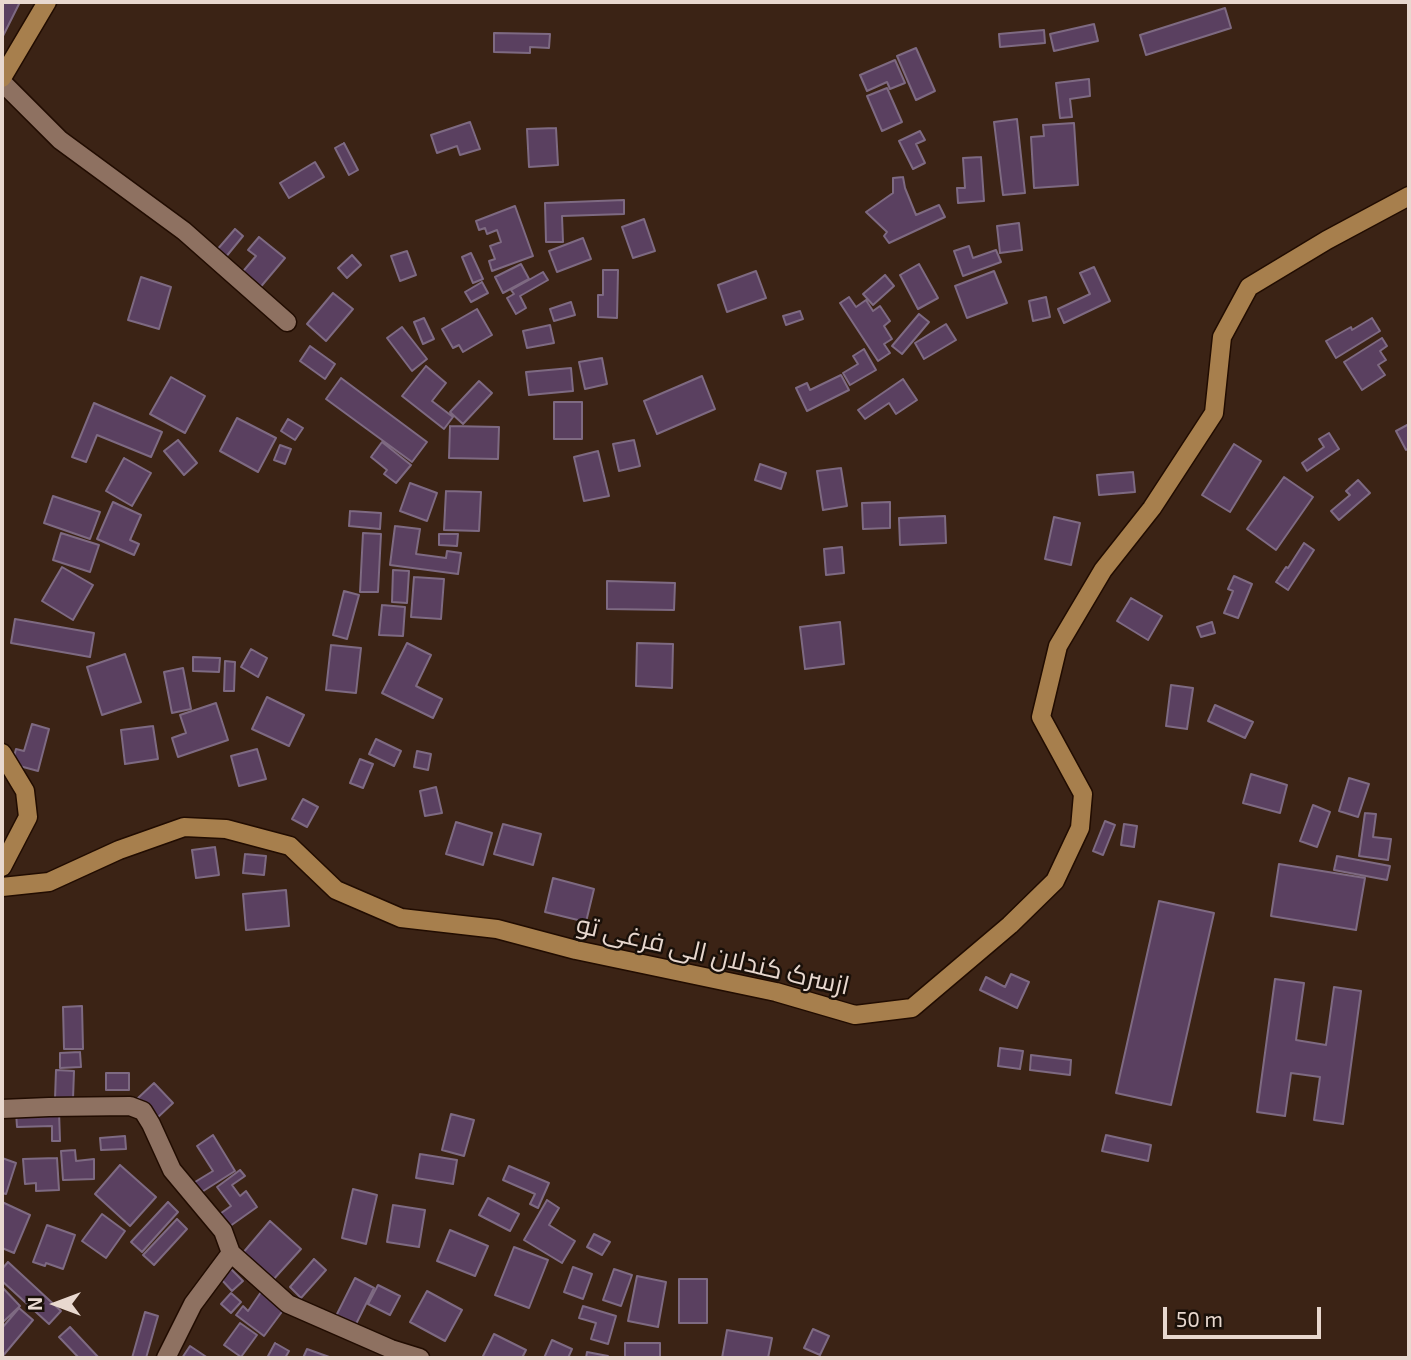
<!DOCTYPE html>
<html>
<head>
<meta charset="utf-8">
<style>
	body { margin:0 }
	#map { position:relative; width:1411px; height:1360px; overflow:hidden; background:#3b2315; font-family:"Exo 2",sans-serif }
	canvas { display:block }
	.frame { position:absolute; inset:0; border:4px solid #e8d8cf; pointer-events:none }
	.north { position:absolute; left:21px; top:1269px; width:70px; height:70px; -webkit-text-stroke:5px #1a1009; paint-order:stroke; rotate:270deg; font-size:19px; font-weight:700; line-height:28px; text-align:center; color:#e8d8cf }
	.north::after { content:''; display:block; margin:auto; width:24px; height:32px; background:#e8d8cf; clip-path:polygon(50% 0,100% 100%,50% 72%,0 100%) }
	.scale { position:absolute; left:1163px; top:1307px; width:158px; height:32px; box-sizing:border-box; border:4px solid #e8d8cf; border-top:0; padding-left:9px; font-size:21px; line-height:24px; white-space:nowrap; color:#e8d8cf; -webkit-text-stroke:5px #1a1009; paint-order:stroke }
</style>
</head>
<body>
<div id="map">
<canvas width="1411" height="1360"></canvas>
<div class="frame"></div>
<div class="north">N</div>
<div class="scale">50 m</div>
</div>
<script>
const ctx = document.querySelector('canvas').getContext('2d');
ctx.lineJoin = 'round';
function paint(path, color) {
  ctx.fillStyle = color;
  ctx.fill(path, 'evenodd');
}
function toPath(rows) {
  const path = new Path2D();
  for (const r of rows) {
    path.moveTo(r[0], r[1]);
    for (let i = 2; i < r.length; i += 2) path.lineTo(r[i], r[i + 1]);
  }
  return path;
}
function strokePath(path, color, width, dash) {
  ctx.strokeStyle = color;
  ctx.lineWidth = width;
  ctx.lineCap = dash ? 'butt' : 'round';
  ctx.setLineDash(dash || []);
  ctx.stroke(path);
}
function drawText(font, color, halo, rows, align = 'center') {
  ctx.font = font + ' "Exo 2",Cairo,sans-serif';
  ctx.lineWidth = 5;
  ctx.setLineDash([]);
  ctx.textBaseline = 'middle';
  ctx.strokeStyle = halo;
  ctx.fillStyle = color;
  for (const [text, x, y, turn = 0] of rows) {
    ctx.save();
    ctx.translate(x, y);
    ctx.rotate((+turn || 0) * Math.PI / 180);
    ctx.textAlign = isNaN(turn) ? turn : align;
    if (halo) ctx.strokeText(text, 0, 0);
    ctx.fillText(text, 0, 0);
    ctx.restore();
  }
}
const building = toPath([
	[2,2,20,2,2,38,2,2],
	[1225,8,1231,28,1146,55,1140,35,1225,8],
	[1094,24,1098,41,1054,51,1050,34,1094,24],
	[1044,30,1045,43,1000,47,999,34,1044,30],
	[494,33,550,34,549,48,530,47,530,53,494,52,494,33],
	[916,48,935,91,916,100,897,56,916,48],
	[895,60,905,83,890,89,887,82,867,91,860,75,895,60],
	[1089,79,1090,96,1070,99,1072,117,1060,118,1056,83,1089,79],
	[887,88,902,122,882,131,867,96,887,88],
	[1017,119,1025,193,1003,195,994,122,1017,119],
	[470,122,480,149,460,155,457,146,437,153,431,135,470,122],
	[1074,123,1078,185,1034,188,1031,137,1044,136,1043,125,1074,123],
	[556,128,558,165,529,167,527,129,556,128],
	[920,131,925,140,916,144,925,163,913,169,899,141,920,131],
	[344,143,358,170,349,175,335,148,344,143],
	[981,157,984,201,958,203,957,188,965,188,963,158,981,157],
	[315,162,324,177,289,198,280,183,315,162],
	[903,177,905,188,916,215,939,205,945,217,889,243,884,236,887,232,866,212,893,193,893,178,903,177],
	[624,200,624,214,562,216,563,242,546,242,545,203,624,200],
	[515,206,533,256,492,271,489,261,495,259,490,246,501,242,497,230,487,234,485,228,479,230,476,221,515,206],
	[644,219,655,251,633,258,622,227,644,219],
	[1019,223,1022,250,1000,253,997,226,1019,223],
	[235,229,243,236,225,258,216,251,235,229],
	[259,237,285,258,258,290,240,275,256,256,248,250,259,237],
	[583,238,591,259,557,272,549,251,583,238],
	[969,246,973,258,996,250,1001,262,963,276,954,251,969,246],
	[407,251,416,275,400,281,391,256,407,251],
	[471,253,483,279,473,283,462,257,471,253],
	[352,255,361,265,347,278,338,268,352,255],
	[521,264,529,279,503,293,495,277,521,264],
	[919,264,938,298,918,309,900,275,919,264],
	[1094,267,1110,301,1064,323,1058,309,1090,294,1080,273,1094,267],
	[603,270,618,270,617,318,598,317,598,295,603,295,603,270],
	[756,271,766,298,727,312,718,285,756,271],
	[994,271,1007,303,967,318,955,286,994,271],
	[543,272,548,280,520,296,526,308,516,314,507,298,514,294,511,290,543,272],
	[885,275,894,286,873,305,863,294,885,275],
	[141,277,171,287,159,329,128,320,141,277],
	[482,282,488,293,471,302,465,292,482,282],
	[333,293,353,309,326,341,307,324,333,293],
	[849,297,856,307,866,300,873,311,880,306,890,321,884,326,892,339,884,344,890,353,878,361,840,303,849,297],
	[1046,297,1050,317,1033,321,1029,301,1046,297],
	[571,302,575,315,554,321,550,309,571,302],
	[477,309,492,335,463,352,459,345,453,348,442,329,477,309],
	[800,311,803,319,786,325,783,316,800,311],
	[919,314,929,322,902,354,892,346,919,314],
	[424,318,434,339,423,344,414,322,424,318],
	[1372,318,1380,331,1336,358,1326,341,1351,327,1352,330,1372,318],
	[946,324,956,340,924,359,915,343,946,324],
	[550,325,554,343,527,348,523,331,550,325],
	[402,327,427,359,412,371,387,338,402,327],
	[1382,338,1387,346,1380,351,1386,360,1378,365,1385,375,1362,390,1344,362,1382,338],
	[310,346,335,364,325,379,300,361,310,346],
	[864,349,876,370,850,385,843,373,858,364,853,356,864,349],
	[602,358,607,384,585,389,579,362,602,358],
	[426,366,446,383,432,401,453,417,444,429,402,396,426,366],
	[571,368,573,391,529,395,526,372,571,368],
	[841,375,849,390,807,411,796,388,807,383,810,390,841,375],
	[702,376,715,409,657,434,644,401,702,376],
	[171,377,205,396,185,433,150,414,171,377],
	[341,378,427,442,412,462,326,399,341,378],
	[903,379,917,400,896,414,889,403,865,419,858,410,903,379],
	[479,381,492,393,463,424,450,412,479,381],
	[554,402,582,402,582,439,554,439,554,402],
	[94,403,162,432,151,457,97,435,86,462,72,457,94,403],
	[237,418,276,438,258,472,220,451,237,418],
	[288,419,303,428,295,440,281,431,288,419],
	[1409,424,1409,448,1406,450,1396,431,1409,424],
	[450,426,499,427,498,459,449,458,450,426],
	[1329,433,1339,449,1307,471,1302,463,1324,447,1319,439,1329,433],
	[178,440,197,463,184,475,164,451,178,440],
	[634,440,640,466,619,471,613,444,634,440],
	[382,442,411,465,396,483,384,474,387,470,371,457,382,442],
	[1234,444,1261,461,1230,512,1202,495,1234,444],
	[280,445,291,449,285,464,274,460,280,445],
	[598,451,609,496,584,501,574,457,598,451],
	[124,458,151,473,132,506,106,491,124,458],
	[760,464,786,473,781,489,755,480,760,464],
	[841,468,847,506,823,510,817,471,841,468],
	[1133,472,1135,492,1099,495,1097,475,1133,472],
	[1284,477,1313,497,1276,550,1247,529,1284,477],
	[1358,480,1370,493,1339,520,1331,511,1350,495,1346,491,1358,480],
	[410,483,437,493,427,521,400,511,410,483],
	[446,491,481,492,479,531,444,530,446,491],
	[53,496,100,512,90,539,44,523,53,496],
	[113,502,141,515,130,540,139,544,134,555,97,539,113,502],
	[890,502,890,528,863,529,862,503,890,502],
	[350,511,381,513,380,529,349,526,350,511],
	[945,516,946,543,900,545,899,518,945,516],
	[1054,517,1080,523,1071,565,1045,559,1054,517],
	[395,526,420,529,416,554,446,558,447,551,461,553,458,574,390,565,395,526],
	[61,533,99,545,90,572,53,560,61,533],
	[363,533,381,534,378,592,360,592,363,533],
	[439,534,458,534,457,546,439,545,439,534],
	[1304,543,1314,550,1288,590,1276,582,1286,567,1288,568,1304,543],
	[842,547,844,573,826,575,824,549,842,547],
	[62,567,93,585,73,620,42,601,62,567],
	[393,570,409,571,407,603,392,602,393,570],
	[1234,576,1252,584,1238,618,1224,613,1233,591,1228,589,1234,576],
	[414,577,444,579,441,619,411,617,414,577],
	[607,581,675,583,674,610,607,609,607,581],
	[344,591,359,595,347,639,333,635,344,591],
	[1131,598,1162,616,1148,640,1117,621,1131,598],
	[382,605,405,607,403,636,379,635,382,605],
	[15,619,94,633,90,657,11,643,15,619],
	[840,622,844,664,805,669,800,627,840,622],
	[1212,622,1215,633,1201,637,1197,627,1212,622],
	[407,643,431,655,416,686,442,699,433,718,382,693,407,643],
	[637,643,673,644,672,688,636,686,637,643],
	[331,645,361,648,356,693,326,690,331,645],
	[251,649,267,658,258,677,241,667,251,649],
	[125,654,141,702,102,715,87,667,125,654],
	[193,657,220,658,219,672,193,671,193,657],
	[225,661,235,662,234,691,224,691,225,661],
	[183,668,191,709,172,713,164,672,183,668],
	[1171,685,1193,688,1187,729,1166,726,1171,685],
	[267,697,304,715,289,746,252,729,267,697],
	[216,703,228,740,178,757,172,738,186,733,180,715,216,703],
	[1215,705,1253,722,1245,738,1208,721,1215,705],
	[32,724,49,729,38,771,12,764,16,749,24,751,32,724],
	[153,726,158,759,125,764,121,730,153,726],
	[376,739,401,751,394,766,369,754,376,739],
	[257,749,266,779,239,786,231,756,257,749],
	[417,751,431,754,428,770,414,767,417,751],
	[360,759,373,764,363,788,350,783,360,759],
	[1251,774,1287,785,1280,813,1243,803,1251,774],
	[1349,778,1369,784,1358,817,1339,811,1349,778],
	[436,787,442,813,425,816,420,791,436,787],
	[303,799,318,807,307,827,292,819,303,799],
	[1313,805,1330,812,1317,847,1300,841,1313,805],
	[1365,813,1376,814,1373,837,1391,839,1388,860,1359,856,1365,813],
	[1105,821,1115,825,1103,855,1093,851,1105,821],
	[456,822,492,833,483,865,446,854,456,822],
	[503,824,541,834,533,865,494,854,503,824],
	[1124,824,1137,826,1134,847,1121,845,1124,824],
	[215,847,219,875,196,878,192,850,215,847],
	[245,854,266,856,264,875,243,873,245,854],
	[1337,856,1390,866,1387,880,1334,870,1337,856],
	[1279,864,1365,878,1356,930,1271,916,1279,864],
	[553,878,594,889,586,922,545,912,553,878],
	[286,890,289,926,246,930,243,894,286,890],
	[1159,901,1214,913,1171,1105,1116,1093,1159,901],
	[1011,974,1029,982,1017,1008,980,990,986,977,1005,987,1011,974],
	[1275,979,1304,983,1296,1040,1326,1045,1334,987,1361,991,1343,1124,1314,1120,1320,1077,1291,1073,1285,1116,1257,1112,1275,979],
	[82,1006,83,1049,64,1049,63,1007,82,1006],
	[1000,1048,1023,1051,1020,1069,998,1066,1000,1048],
	[80,1052,81,1067,60,1068,60,1053,80,1052],
	[1031,1055,1071,1060,1070,1075,1030,1070,1031,1055],
	[56,1070,74,1071,73,1099,55,1099,56,1070],
	[106,1073,129,1073,129,1090,106,1090,106,1073],
	[154,1083,173,1103,157,1118,138,1098,154,1083],
	[59,1111,60,1141,52,1141,52,1126,17,1127,16,1112,59,1111],
	[451,1114,474,1120,464,1156,442,1150,451,1114],
	[213,1135,235,1171,197,1195,190,1185,213,1171,197,1146,213,1135],
	[1106,1135,1151,1145,1148,1161,1102,1151,1106,1135],
	[125,1136,126,1149,101,1150,100,1138,125,1136],
	[75,1150,76,1161,94,1159,94,1179,63,1180,61,1151,75,1150],
	[420,1154,457,1160,453,1184,416,1178,420,1154],
	[2,1158,16,1163,6,1194,2,1193,2,1158],
	[57,1158,59,1190,36,1191,36,1183,25,1184,23,1159,57,1158],
	[120,1165,156,1197,130,1226,95,1194,120,1165],
	[509,1166,549,1183,538,1208,530,1204,535,1194,503,1180,509,1166],
	[240,1170,245,1176,232,1185,240,1196,246,1191,257,1207,226,1229,217,1216,231,1206,217,1187,240,1170],
	[353,1189,377,1195,366,1244,342,1238,353,1189],
	[488,1198,519,1214,510,1231,479,1215,488,1198],
	[547,1200,559,1208,549,1225,575,1241,562,1263,524,1240,547,1200],
	[2,1202,30,1215,14,1253,2,1248,2,1202],
	[168,1202,178,1212,142,1252,131,1242,168,1202],
	[393,1205,425,1210,419,1247,387,1242,393,1205],
	[102,1214,125,1231,106,1258,82,1241,102,1214],
	[177,1219,187,1229,154,1265,143,1255,177,1219],
	[270,1221,301,1249,272,1281,242,1254,270,1221],
	[47,1225,75,1235,63,1269,46,1263,45,1266,33,1262,47,1225],
	[450,1230,488,1246,475,1276,437,1261,450,1230],
	[594,1234,610,1242,602,1255,587,1247,594,1234],
	[514,1247,548,1260,529,1308,495,1295,514,1247],
	[314,1259,326,1270,301,1298,290,1287,314,1259],
	[8,1262,61,1311,49,1324,2,1281,2,1269,8,1262],
	[573,1267,592,1274,583,1299,564,1292,573,1267],
	[231,1269,243,1281,232,1291,221,1279,231,1269],
	[614,1269,632,1275,621,1306,603,1300,614,1269],
	[637,1276,666,1282,658,1327,628,1321,637,1276],
	[355,1278,374,1288,353,1330,334,1320,355,1278],
	[679,1279,707,1279,707,1323,679,1323,679,1279],
	[378,1285,400,1296,390,1315,368,1304,378,1285],
	[2,1287,20,1306,2,1323,2,1310,3,1309,2,1308,2,1287],
	[427,1291,462,1310,445,1341,410,1322,427,1291],
	[261,1292,284,1309,264,1336,236,1315,243,1306,248,1311,261,1292],
	[231,1293,241,1302,231,1313,221,1304,231,1293],
	[583,1306,616,1316,608,1344,591,1339,596,1323,579,1318,583,1306],
	[19,1308,33,1320,2,1357,2,1328,19,1308],
	[145,1312,158,1316,146,1358,132,1358,145,1312],
	[240,1323,257,1335,241,1357,224,1345,240,1323],
	[70,1327,99,1358,79,1358,59,1337,70,1327],
	[813,1329,829,1336,820,1355,804,1348,813,1329],
	[727,1330,772,1338,768,1358,722,1358,727,1330],
	[494,1334,526,1350,522,1358,482,1358,494,1334],
	[552,1340,572,1349,568,1358,544,1358,552,1340],
	[275,1343,289,1351,285,1358,267,1358,275,1343],
	[625,1343,660,1343,660,1358,625,1358,625,1343],
	[190,1346,208,1358,182,1358,190,1346],
	[307,1349,332,1358,303,1358,307,1349],
	[587,1352,608,1356,607,1358,586,1358,587,1352]
]);
paint(building, '#5a4060');
strokePath(building, '#7e6a82', 2);
const street = toPath([
	[2,82,60,140,184,231,287,322],
	[2,1109,49,1107,130,1106,143,1111,151,1124,172,1170,223,1231,231,1253,288,1304,391,1349,420,1358],
	[166,1358,193,1304,231,1253]
]);
const secondary = toPath([
	[2,78,47,2],
	[2,753,25,791,28,817,2,867],
	[2,887,49,882,119,850,184,827,226,829,290,846,336,890,401,918,497,929,576,950,776,992,855,1015,912,1008,1010,925,1055,881,1080,828,1083,794,1041,717,1058,646,1103,570,1152,508,1214,413,1222,337,1249,287,1327,240,1409,196]
]);
strokePath(street, '#210c01', 21);
strokePath(secondary, '#210c01', 21);
strokePath(street, '#8e7161', 18);
strokePath(secondary, '#a77f4d', 18);
drawText('26px', '#e8d8cf', '#1a1009', [
	["ازسرک کندلان الی فرغی تو",713,955,13]
]);
</script>
</body>
</html>
